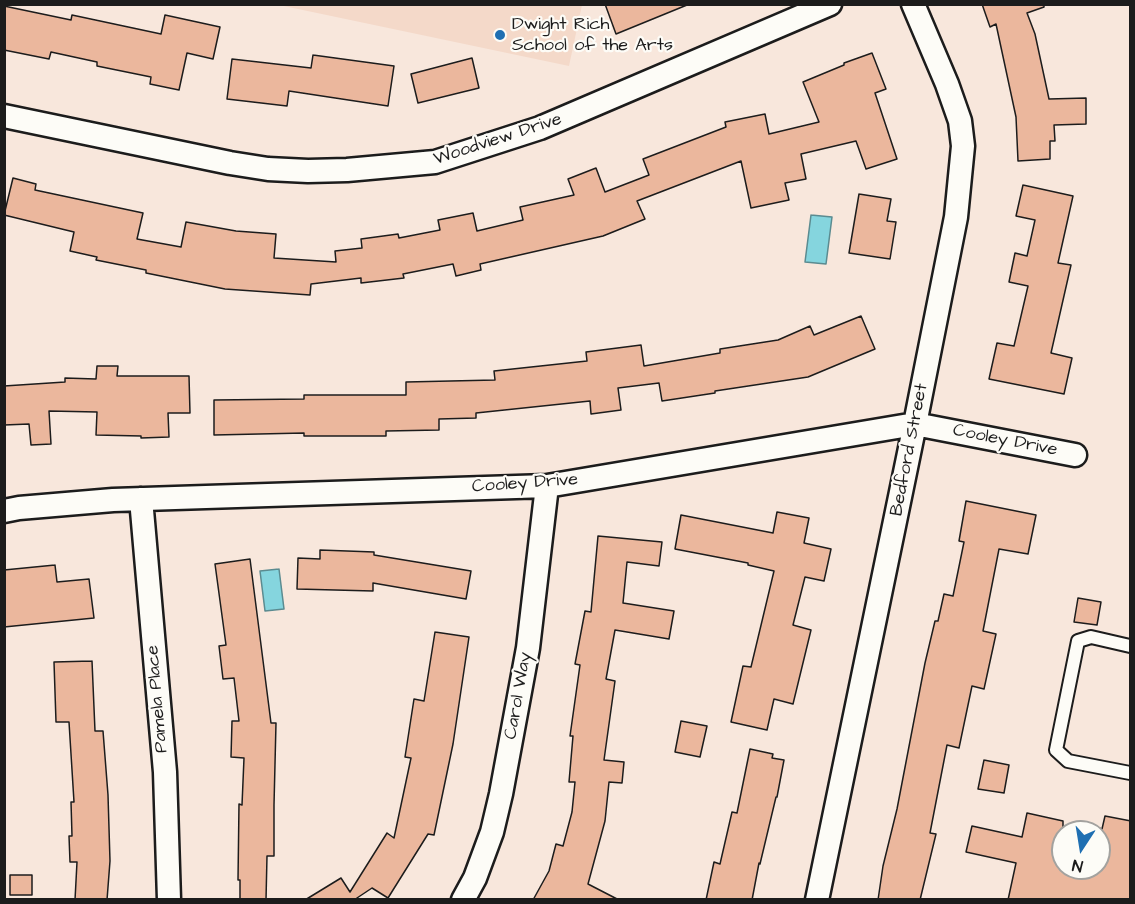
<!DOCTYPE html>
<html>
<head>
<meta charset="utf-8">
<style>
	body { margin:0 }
	#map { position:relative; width:1135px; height:904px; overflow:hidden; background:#f8e7dc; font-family:"Architects Daughter",sans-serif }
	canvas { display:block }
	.frame { position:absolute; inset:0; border:6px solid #1c1c1c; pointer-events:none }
	.north { position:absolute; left:1051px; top:820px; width:60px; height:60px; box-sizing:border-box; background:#fdfcf7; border:2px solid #a3a29f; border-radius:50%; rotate:192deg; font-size:16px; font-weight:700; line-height:24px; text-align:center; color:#1c1c1c }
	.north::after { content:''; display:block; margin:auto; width:21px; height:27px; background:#1f6fb2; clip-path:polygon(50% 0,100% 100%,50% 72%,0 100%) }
</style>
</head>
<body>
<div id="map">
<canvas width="1135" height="904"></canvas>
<div class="frame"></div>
<div class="north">N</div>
</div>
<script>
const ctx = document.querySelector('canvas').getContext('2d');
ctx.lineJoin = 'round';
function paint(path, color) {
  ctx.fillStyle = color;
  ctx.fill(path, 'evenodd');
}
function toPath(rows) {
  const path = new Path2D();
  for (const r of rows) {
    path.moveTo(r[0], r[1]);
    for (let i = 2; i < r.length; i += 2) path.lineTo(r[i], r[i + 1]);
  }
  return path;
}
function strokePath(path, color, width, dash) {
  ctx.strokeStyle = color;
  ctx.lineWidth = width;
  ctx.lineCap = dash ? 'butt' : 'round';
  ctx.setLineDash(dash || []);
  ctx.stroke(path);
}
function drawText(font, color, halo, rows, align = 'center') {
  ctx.font = font + ' "Architects Daughter",sans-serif';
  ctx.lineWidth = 4.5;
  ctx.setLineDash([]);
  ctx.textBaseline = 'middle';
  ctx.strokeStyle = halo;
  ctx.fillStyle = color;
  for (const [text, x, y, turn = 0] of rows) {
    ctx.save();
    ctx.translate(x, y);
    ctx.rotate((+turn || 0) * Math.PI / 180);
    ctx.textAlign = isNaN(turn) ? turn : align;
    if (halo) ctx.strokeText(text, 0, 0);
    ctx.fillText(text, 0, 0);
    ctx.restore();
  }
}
paint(toPath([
	[279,5,582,5,569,66]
]), '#f4d9c9');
const water = toPath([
	[811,215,832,217,826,264,805,262,811,215],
	[279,569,284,609,265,611,260,571,279,569]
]);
paint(water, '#85d5de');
strokePath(water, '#5b8b90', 1.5);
const building = toPath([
	[605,4,687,4,687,5,616,34,605,4],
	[982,4,1044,4,1044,7,1027,13,1035,34,1049,99,1086,98,1086,124,1054,125,1055,141,1050,141,1050,159,1018,161,1016,117,996,24,990,27,982,4],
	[4,6,71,20,72,15,161,34,165,15,220,27,213,59,187,53,179,90,150,84,151,77,97,66,97,62,51,52,49,59,4,50,4,6],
	[872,53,886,89,875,93,897,159,866,169,856,141,801,154,806,179,785,183,789,200,751,208,741,161,637,201,645,219,603,236,480,264,481,270,456,276,453,264,403,274,404,278,361,283,361,278,311,284,310,295,225,289,146,273,146,270,96,260,97,257,70,251,74,232,4,215,13,178,36,184,35,190,143,213,137,239,181,247,186,222,236,231,276,234,274,258,336,262,335,251,362,248,361,239,398,234,399,238,440,230,438,220,473,213,477,231,523,220,520,207,574,195,568,179,596,168,605,192,649,175,643,159,726,127,725,122,765,114,769,134,819,122,803,82,844,65,844,63,872,53],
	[313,55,394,66,388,106,289,91,287,106,227,99,232,59,311,68,313,55],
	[472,58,479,88,418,103,411,74,472,58],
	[1023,185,1073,196,1058,263,1071,265,1051,353,1072,358,1064,394,989,379,997,343,1014,346,1028,286,1009,282,1015,253,1027,256,1035,220,1016,216,1023,185],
	[859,194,891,199,887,221,896,222,890,259,849,253,859,194],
	[861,316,875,349,808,377,715,391,715,393,662,401,659,383,618,388,621,410,591,414,590,401,476,413,476,418,439,419,439,430,386,431,386,436,304,436,304,433,214,435,214,400,304,399,304,395,406,395,406,382,495,380,494,371,587,361,586,352,641,345,644,366,720,353,720,349,778,340,810,326,814,335,861,316],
	[97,366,118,366,117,376,189,376,190,413,168,413,169,437,141,438,141,436,96,435,97,412,49,411,51,444,31,445,29,424,4,425,4,386,65,382,65,378,96,379,97,366],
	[966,501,1036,515,1028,554,999,549,983,631,996,634,984,689,972,686,959,748,947,745,930,833,936,834,920,900,878,900,883,866,897,809,925,663,935,621,938,621,944,594,953,596,964,542,959,541,966,501],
	[777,512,809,518,804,543,831,549,824,581,805,577,793,625,811,630,793,704,774,699,767,730,731,722,743,666,751,667,774,571,748,565,748,563,675,549,681,515,773,533,777,512],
	[598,536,662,542,659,566,627,562,623,603,674,611,669,639,615,630,606,679,615,681,604,760,624,762,622,783,609,782,605,821,588,884,619,900,533,900,549,871,556,844,563,846,572,812,575,782,569,782,573,736,570,736,580,665,575,664,585,611,591,612,598,536],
	[320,550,374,552,374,555,471,571,466,599,373,583,373,591,297,589,298,558,320,559,320,550],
	[250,559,271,723,276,723,274,805,274,856,267,856,266,900,240,900,240,880,238,880,239,804,242,805,244,758,231,757,232,721,239,721,234,678,223,679,219,646,226,645,215,564,250,559],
	[55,565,57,582,89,579,94,618,4,627,4,570,55,565],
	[1078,598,1101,602,1097,625,1074,622,1078,598],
	[435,632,469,637,453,744,434,835,428,834,388,898,372,888,354,900,305,900,341,878,350,892,387,833,394,838,411,758,405,757,414,699,424,701,435,632],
	[92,661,95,731,103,731,108,795,110,861,107,900,75,900,77,862,70,862,69,836,72,836,71,802,74,802,69,722,56,722,54,662,92,661],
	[681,721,707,726,700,757,675,752,681,721],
	[750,749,773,754,772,758,784,760,777,797,776,797,760,864,759,863,752,900,706,900,714,862,720,864,732,812,737,813,750,749],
	[984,760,1009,765,1004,793,978,789,984,760],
	[1027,813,1063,821,1063,868,1099,868,1099,828,1102,829,1105,816,1131,821,1131,900,1008,900,1016,863,966,852,972,826,1022,837,1027,813],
	[10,875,32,875,32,895,10,895,10,875]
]);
paint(building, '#ebb79d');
strokePath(building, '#1c1c1c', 1.5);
const lane = toPath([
	[1130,646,1091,637,1078,641,1056,750,1068,761,1130,773]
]);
const street = toPath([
	[4,116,230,163,268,169,308,171,347,170,435,162,540,128,830,4],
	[141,499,165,772,169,900],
	[4,511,19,508,113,500,547,486,915,424,1075,455],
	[463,900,475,878,492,832,501,794,528,648,547,486],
	[817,900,915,424,956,217,963,146,960,121,947,84,913,4]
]);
strokePath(lane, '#1c1c1c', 16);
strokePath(street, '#1c1c1c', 27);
strokePath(lane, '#fdfcf7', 12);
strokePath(street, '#fdfcf7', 22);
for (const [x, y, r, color] of [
	[500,35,6,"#1f6fb2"]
]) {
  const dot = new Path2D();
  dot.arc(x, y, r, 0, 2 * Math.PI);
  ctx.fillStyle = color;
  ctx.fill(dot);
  strokePath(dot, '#fdfcf7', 2);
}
drawText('18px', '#1c1c1c', '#fdfcf7', [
	["Dwight Rich",512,25],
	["School of the Arts",512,46]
], 'left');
drawText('18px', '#1c1c1c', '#fdfcf7', [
	["Woodview Drive",498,140,-18],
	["Cooley Drive",1005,441,11],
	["Bedford Street",910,450,-79],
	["Cooley Drive",525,484,-4],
	["Carol Way",519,696,-80],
	["Pamela Place",158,699,-95]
]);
</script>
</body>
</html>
